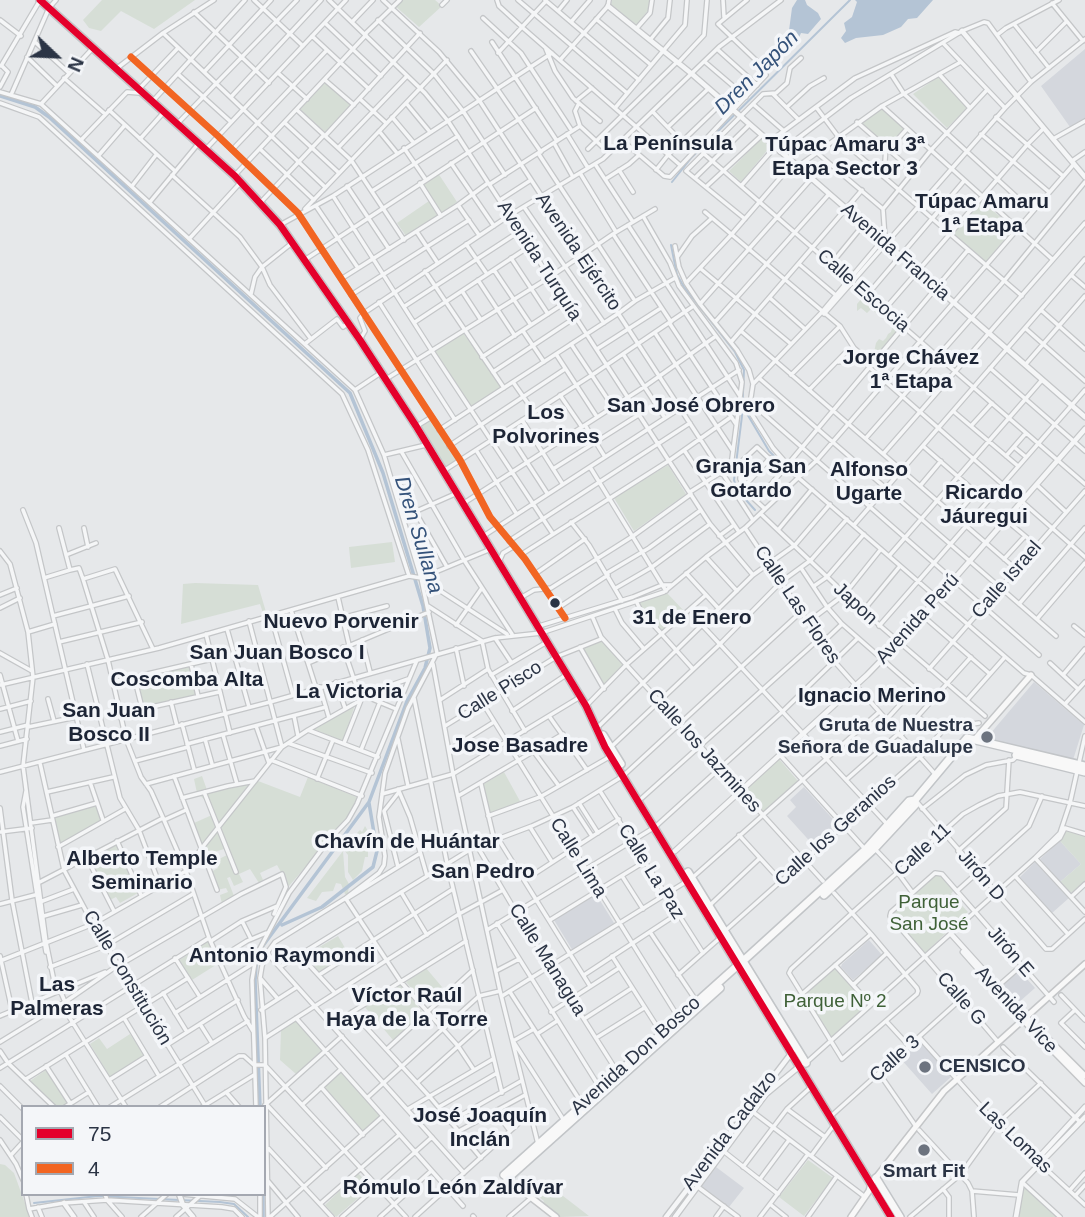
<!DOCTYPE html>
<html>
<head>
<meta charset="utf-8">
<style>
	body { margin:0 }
	#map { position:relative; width:1085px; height:1217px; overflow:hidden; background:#e6e8ea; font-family:Helvetica,sans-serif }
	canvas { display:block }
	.legend { position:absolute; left:21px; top:1105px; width:245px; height:91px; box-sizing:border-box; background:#f4f6f9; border:2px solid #a4a8b1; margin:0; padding:9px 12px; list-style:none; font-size:21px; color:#2b3445 }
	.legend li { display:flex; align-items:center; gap:14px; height:35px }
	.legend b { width:35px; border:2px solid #a4a8b1 }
	.north { position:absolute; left:21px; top:21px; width:70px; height:70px; -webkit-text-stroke:5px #f4f6f9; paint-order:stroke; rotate:113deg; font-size:19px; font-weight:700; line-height:28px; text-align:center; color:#2b3445 }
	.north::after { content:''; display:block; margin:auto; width:24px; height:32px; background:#2b3445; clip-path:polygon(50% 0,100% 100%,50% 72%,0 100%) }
</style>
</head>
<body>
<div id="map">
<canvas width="1085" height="1217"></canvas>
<ul class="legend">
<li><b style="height:9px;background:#e4002b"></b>75</li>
<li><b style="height:9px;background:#f26522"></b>4</li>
</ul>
<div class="north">N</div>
</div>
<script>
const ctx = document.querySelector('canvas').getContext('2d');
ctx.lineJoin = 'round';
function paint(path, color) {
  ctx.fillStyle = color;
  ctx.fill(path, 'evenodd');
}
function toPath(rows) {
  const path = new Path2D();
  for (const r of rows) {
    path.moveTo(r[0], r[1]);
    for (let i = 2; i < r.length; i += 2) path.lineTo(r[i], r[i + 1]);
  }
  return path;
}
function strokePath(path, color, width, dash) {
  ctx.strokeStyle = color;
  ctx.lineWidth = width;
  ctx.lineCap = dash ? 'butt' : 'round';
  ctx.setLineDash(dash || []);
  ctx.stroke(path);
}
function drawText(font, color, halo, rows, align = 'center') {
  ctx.font = font + ' Helvetica,sans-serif';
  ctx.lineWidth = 7;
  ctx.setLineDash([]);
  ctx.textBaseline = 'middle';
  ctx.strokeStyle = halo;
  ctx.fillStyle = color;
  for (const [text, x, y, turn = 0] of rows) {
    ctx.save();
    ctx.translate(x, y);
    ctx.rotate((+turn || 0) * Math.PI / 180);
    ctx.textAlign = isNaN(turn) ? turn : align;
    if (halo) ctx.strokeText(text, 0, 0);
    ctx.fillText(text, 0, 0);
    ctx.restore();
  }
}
paint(toPath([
	[1085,49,1085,118,1070,127,1041,86],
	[1034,682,1084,725,1073,760,993,740,990,734],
	[804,787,839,826,815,847,787,816,796,807,790,800],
	[1060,841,1081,864,1060,882,1040,859],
	[1035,862,1069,898,1052,913,1020,877],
	[596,894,614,923,573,951,554,920],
	[869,940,882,955,853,980,841,967,842,964],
	[1019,970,1035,988,1018,1003,1002,985],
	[919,1040,951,1077,932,1094,899,1057],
	[716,1167,744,1188,729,1207,701,1186]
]), '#d4d7dd');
paint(toPath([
	[102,0,195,0,154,29,121,11,101,31,89,28,83,20],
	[403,0,435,0,442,6,419,27,395,6],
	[612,0,649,0,649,9,637,25,611,5],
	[938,77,967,108,947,128,913,94],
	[326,82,351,105,325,132,300,109],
	[881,108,905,130,889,148,858,122],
	[761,139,770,147,741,182,729,171],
	[438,173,457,202,442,213,423,184],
	[429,201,438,216,406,236,397,223],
	[981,201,1014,228,986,262,953,234],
	[863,297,869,302,869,299,904,326,878,356,873,357,876,343,879,339,883,341,886,338,888,334,891,332,893,325,882,313,874,312,873,307,867,313,861,308,857,311,857,304],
	[463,333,502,387,471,408,434,351],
	[429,420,458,460,445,469,419,426],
	[668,465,686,494,634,531,614,498],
	[392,542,395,562,351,568,349,547],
	[195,583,258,585,266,612,263,613,260,604,181,624,183,584],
	[667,593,684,611,662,632,641,609,639,602],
	[602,640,624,665,604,687,582,648],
	[189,665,196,695,143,707,135,677],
	[355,705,343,741,313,729],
	[779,759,798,781,762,813,743,792],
	[504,772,521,803,489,815,482,785],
	[202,776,207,790,246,785,258,781,300,797,308,777,359,798,347,819,289,886,277,865,260,873,263,880,259,883,250,869,239,874,243,882,234,886,230,877,227,878,234,896,222,904,220,895,228,892,226,888,217,890,211,872,218,868,215,861,227,855,224,849,205,855,194,823,212,815,204,799,197,793,194,779],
	[97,804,102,820,59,846,52,817],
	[365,826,368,831,368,857,365,857,362,871,353,880,348,872,348,855,344,850,358,832,360,830,362,832],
	[1067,830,1085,836,1085,881,1071,893,1060,882,1081,864,1060,841],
	[116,843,138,893,120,903,116,897,110,900,89,859],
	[343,851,345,877,349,884,348,894,345,894,341,884,336,883,333,891,322,892,316,901,307,898],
	[935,875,940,875,954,890,951,894,968,912,925,953,892,917,893,912],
	[338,936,348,953,319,972,304,956],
	[208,941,219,963,192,980,178,961],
	[835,967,869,1004,830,1039,803,994],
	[426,968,442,987,423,1002,406,982],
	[401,984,423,1013,393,1040,364,1006],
	[297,1019,322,1051,296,1074,280,1060,281,1029],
	[130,1034,144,1055,110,1077,90,1044,99,1038,107,1049],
	[46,1070,68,1103,62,1107,57,1107,30,1081],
	[341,1072,381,1117,364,1132,324,1088],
	[808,1160,833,1178,804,1216,779,1197],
	[0,1164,5,1165,14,1173,30,1217,0,1217],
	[358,1173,371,1187,336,1217,325,1205],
	[1022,1182,1060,1217,1016,1217],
	[545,1184,554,1189,589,1216,560,1217,542,1204,544,1201,537,1195]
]), '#d6ded6');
paint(toPath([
	[797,0,805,0,807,5,818,13,821,19,808,34,801,33,796,44,780,61,779,57,784,53,787,46,785,44,782,46,780,44,783,39,788,38,792,8],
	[855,0,933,0,917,18,908,19,901,27,883,35,856,38,845,43,841,38,846,31,844,23,852,17,857,2]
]), '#b4c4d5');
strokePath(toPath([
	[672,182,692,157,850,0],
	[671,245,677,275,684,287,735,352,744,370,742,416,734,480,737,490,755,510],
	[743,407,769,451,784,466],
	[34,1203,98,1196,220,1202,234,1204,248,1217]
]), '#b4c4d5', 2);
strokePath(toPath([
	[0,96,35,107,49,117,350,393,383,473,423,606,430,648,425,668,407,701,369,802,262,947,256,966,255,980,260,1107],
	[282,925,322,907,373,867,377,851,369,803],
	[263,1194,263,1217]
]), '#b4c4d5', 3.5);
const minor = toPath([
	[254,0,303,46],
	[329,0,425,93,448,121,710,524,753,575],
	[383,0,439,52,479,100,753,520],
	[497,0,499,6,523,28,680,165],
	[518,0,627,93],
	[545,0,639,80],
	[723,0,724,17],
	[747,0,718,24,762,66],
	[1052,3,1083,41],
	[442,5,447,0],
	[558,11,567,0],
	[194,12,269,83],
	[483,18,521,53,572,131],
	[596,19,651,65],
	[0,20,21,36],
	[378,20,434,74,463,111,505,175],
	[352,22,373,0],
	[571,22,590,0],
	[325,23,381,76],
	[1014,24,1049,68],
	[636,29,650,13,652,0],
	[163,33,325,187],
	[365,34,400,0],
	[997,35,1006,28,1059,0],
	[312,36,369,89],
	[650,40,668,18,670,0],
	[35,42,69,73],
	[492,42,557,141],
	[943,43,1005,108],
	[546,49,555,71,573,98,600,121],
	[717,49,757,85],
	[471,51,541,152],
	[1036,52,1066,22],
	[498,53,546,1],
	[27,57,57,86],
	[131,57,218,136,298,213,460,460,490,517,525,559,565,618],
	[560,60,608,6,609,0],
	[705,62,746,97],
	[678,63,704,35,707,0],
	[1,66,39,2],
	[116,69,163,33,214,0],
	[204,72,271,0],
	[278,73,307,99],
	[178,74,231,122],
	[891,74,904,94,1032,211],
	[939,74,970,108],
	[64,78,105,114],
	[325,80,354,105],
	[0,87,8,72,2,66],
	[139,89,178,48],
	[0,92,41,104,355,390,384,455,421,578,437,653,408,708,385,773,379,817,385,856,384,865,379,873,346,898,275,942,267,953,262,966,260,978,265,1038],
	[773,94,799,120],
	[11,95,49,8,56,0],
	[231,97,321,0],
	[360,99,386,123],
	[576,101,592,88],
	[152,102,245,0],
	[0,103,39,117,342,394,368,450,409,576],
	[406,103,430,132],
	[579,103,575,111,580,126,609,153],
	[41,104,92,49],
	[753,104,784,131],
	[882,106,1052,259],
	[787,107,810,86,824,78],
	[816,107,840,139,1022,296],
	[615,108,685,25,687,0],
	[109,110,175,171],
	[297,110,351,160,404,240],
	[653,112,682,142],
	[392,117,413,142],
	[996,117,1063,176],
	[857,122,913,171],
	[285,123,339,173],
	[177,124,297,0],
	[668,127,708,89],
	[379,131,397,153],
	[567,134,588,168],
	[981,134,1049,192],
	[325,136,420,33],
	[82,139,127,92,139,93],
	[140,139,164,112],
	[1053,139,1085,121],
	[623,141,664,176,670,177,766,75],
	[769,142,855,78,955,32,959,33],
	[554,143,573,177],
	[338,148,407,76],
	[404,148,426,180],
	[206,149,346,0],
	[260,149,314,200],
	[588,149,677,62],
	[889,149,906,130],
	[232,150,327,50],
	[780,152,851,98,962,31,984,22,988,23,1031,82],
	[816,152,883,209,885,238],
	[538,153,635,301],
	[703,153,1085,484],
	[99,155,125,125],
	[1072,161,1085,152],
	[451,163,494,226],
	[595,164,633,222],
	[797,167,882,106,959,63],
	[619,170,633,192],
	[656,170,668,155,723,102],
	[580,173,616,232],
	[236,174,366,35],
	[172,175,240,237,262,267,270,285,311,339],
	[696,177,749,125],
	[884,177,886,146],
	[607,178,629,164,639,155],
	[420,183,441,216],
	[490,184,580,126],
	[132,186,156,155],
	[347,186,389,249],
	[707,186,761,136],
	[741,186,775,147],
	[372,191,458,136],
	[333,196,432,351,553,534],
	[500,200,531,180],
	[150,202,198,144],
	[261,202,324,135],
	[458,205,479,235],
	[316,206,358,268],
	[524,207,604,323],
	[305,209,447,60],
	[883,209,931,150,986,91],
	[705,212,840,326,854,348,866,358,869,367,1085,557],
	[643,216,670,263,679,286,736,363,742,382,731,466,690,492],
	[745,219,686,171,763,94,776,93,787,83,790,68,801,58],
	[280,225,333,196,552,53],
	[628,225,740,396],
	[417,232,437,262],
	[613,234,671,322],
	[189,239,241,182],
	[466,244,487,274],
	[675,246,679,267,686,283,700,304,737,350,749,370,753,384],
	[678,256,692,236,712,218],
	[511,258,548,314],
	[306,259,536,108],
	[832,263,864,224],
	[799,264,838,297],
	[701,269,791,344],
	[494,270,531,325],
	[425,271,504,388],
	[1071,275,1085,287],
	[341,279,458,205,488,183],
	[478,280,515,336],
	[686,283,731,235,793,163],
	[462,291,481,320],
	[251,294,255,277,262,267,292,243],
	[868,294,964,181],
	[351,295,469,220],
	[770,298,805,329],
	[379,302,455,420],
	[700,304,811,179],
	[405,306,520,231],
	[885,309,1027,145,1043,129],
	[1041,310,1085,349],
	[824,314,1005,108,1031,82,1085,39],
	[415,322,530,246],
	[715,322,829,194],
	[670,324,736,424],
	[1025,328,1085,381],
	[523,331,544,362],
	[741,331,1016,569],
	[655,333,733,451],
	[361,338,365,331,360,318,364,313,510,215,603,159,719,47,781,0],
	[731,342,862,190],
	[306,343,337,319,343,327,347,324],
	[571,344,613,407],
	[597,349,661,308],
	[556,354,597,417],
	[623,354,665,418],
	[482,357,566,302],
	[838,362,850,360,864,363,875,360],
	[1025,365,1085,296],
	[990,368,1085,451],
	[493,372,576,317],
	[791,375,839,327],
	[759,378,1056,636],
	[386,379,550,277,613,234,655,209],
	[513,382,534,412],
	[355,390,382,372],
	[809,390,846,352],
	[560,395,582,427],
	[749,401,1039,655],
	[953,411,1018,466],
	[522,420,562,483],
	[585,425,605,457],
	[417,426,430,418],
	[971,426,992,403],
	[439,430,619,313,635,301,675,278],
	[506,430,547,493],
	[866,438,1004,281,1085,182],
	[449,446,565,369],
	[923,446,987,502],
	[1014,447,1026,457],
	[476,450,516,513],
	[684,450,739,532],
	[401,451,464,560,512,634],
	[884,453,1085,223],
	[384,455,426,445],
	[1006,456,1026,433],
	[788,465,773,448,749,410,753,384,822,312,885,237],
	[590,467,666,591],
	[786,467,1024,673,1031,675,1085,722],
	[553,469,640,414],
	[445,470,592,375,692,307],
	[400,485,447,567],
	[1037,485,1066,512],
	[920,486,941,461],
	[744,487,770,458],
	[757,501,968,250],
	[464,503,644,387,716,336],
	[765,509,751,496,740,479,741,462,757,447,782,471],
	[23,510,36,543,84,750],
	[761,514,863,611,985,716],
	[955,516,976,492],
	[403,517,455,494],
	[1006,520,1037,546],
	[571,522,589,545,622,601],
	[854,525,1085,259],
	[84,528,88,547],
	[745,528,834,661,935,774],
	[778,530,812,489],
	[485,535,739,370],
	[719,536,734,525],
	[509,541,690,423],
	[0,551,10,564,28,632,33,677,23,766,46,942,56,991],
	[522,554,670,460,731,417],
	[66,555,96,543],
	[889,556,1042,380],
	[706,557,737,591],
	[1004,559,1025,536],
	[499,562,503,553,513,547],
	[801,568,827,607,841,623,931,702],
	[70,570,79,568,83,579,108,660,126,739,141,777,151,791,164,820,186,871,209,938,244,1016,253,1031],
	[607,573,649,548,701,510],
	[686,573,719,609],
	[535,574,585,539],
	[44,578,70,570,59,528],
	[83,579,115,569,153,649],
	[422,579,507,634],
	[814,586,827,577,864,534],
	[616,588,652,567,710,524],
	[0,595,17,588],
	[338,597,349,645],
	[522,597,534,590,551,588,633,536,691,494],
	[636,601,641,611,693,669],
	[1019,604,1085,528],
	[428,606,482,641,488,669,525,731],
	[0,608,20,598],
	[558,608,608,575],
	[615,609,622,623,644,649],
	[291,610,316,688],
	[863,611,900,566],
	[53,616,129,596],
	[271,616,293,695],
	[592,616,601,637,823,881],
	[923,616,990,674],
	[342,618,387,606],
	[1037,619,1085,563],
	[808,622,845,594,881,549],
	[456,625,482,588],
	[702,625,887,824],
	[539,626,633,597,662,585,672,585],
	[879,626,1085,390],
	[1074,626,1085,635],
	[227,629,249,707],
	[28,632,55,624],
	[206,634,230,733],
	[495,638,511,662],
	[362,640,370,672],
	[59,642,142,622],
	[822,643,842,624],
	[580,647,604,689],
	[456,648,464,686],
	[0,653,32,671],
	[308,663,429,612],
	[1050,663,1078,689],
	[87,664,120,798,139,830,159,883],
	[191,664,198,696],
	[433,664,453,774,500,991,538,1144],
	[929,669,1085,491],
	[0,675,18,741],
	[491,675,547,642],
	[1063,675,1085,649],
	[134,676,142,708],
	[113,682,212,659],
	[336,682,345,708],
	[0,685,159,648,409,576,421,578,491,549],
	[320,687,329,718],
	[365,696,396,709],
	[414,698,447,863,502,1093],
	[48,699,54,721],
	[440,700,488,669],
	[967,700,1005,657],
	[171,702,177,726],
	[482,702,675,1012],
	[1065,704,1085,682],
	[587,705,626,665,706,595],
	[0,709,31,701],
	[512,711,566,675],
	[120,714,219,692],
	[294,716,298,736],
	[549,716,587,770],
	[918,717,932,726,945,728,979,723],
	[886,720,915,688],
	[182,724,194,769],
	[256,726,269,763],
	[445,726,556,657,601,639],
	[28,727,76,717],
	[598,727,753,575,795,545,830,504],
	[308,730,361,700,343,647],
	[0,732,28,725],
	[223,735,237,784],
	[900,736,971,657],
	[205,739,212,764],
	[398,739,408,786],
	[288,743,372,773],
	[344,743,363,695,408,679],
	[187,744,326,707],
	[0,746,27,739],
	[611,747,720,644,781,582,811,560,847,519],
	[361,750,380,702],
	[449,750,494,722],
	[534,752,559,786],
	[780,755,864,848],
	[271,760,362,796],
	[135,761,188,747],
	[40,763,64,870,93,924,206,1107],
	[0,772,270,702,495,638,541,633,664,592,706,557,745,528,817,460,1074,164],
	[174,776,217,890],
	[317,779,333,740],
	[846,780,898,734],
	[90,782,103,820],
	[146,784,282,747,249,621],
	[481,784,494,839],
	[398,789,410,817,427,876],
	[26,791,23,807,46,952],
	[600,791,703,953],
	[47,792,113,777],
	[204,792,236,872],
	[382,794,453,774,580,697],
	[458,796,563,734],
	[182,798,228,786,255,781],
	[642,798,819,639],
	[916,801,1046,949,1052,949,1085,919],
	[579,803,598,833],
	[1070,803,1085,736],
	[573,807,592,836],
	[0,808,12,900,32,1003],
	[922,809,965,775,986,765,1013,760,1016,757],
	[52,816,97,803],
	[488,816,540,797,611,756],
	[164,820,186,810],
	[31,823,52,820],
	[530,827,552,862],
	[1065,828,1085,834],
	[0,832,32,828],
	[739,835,781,881],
	[497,837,590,986],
	[117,841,141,895],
	[477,846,516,912,618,1073],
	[58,847,125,809],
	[875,849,898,873,912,892],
	[958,851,1006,808,1009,760],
	[1037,857,1060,838,1065,828],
	[87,858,114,911],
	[1035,858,1085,912],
	[398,867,384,811,399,792],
	[622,876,643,909],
	[1016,877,1068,934],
	[525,880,619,819],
	[38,883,163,818],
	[957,891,1029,826,1042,796],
	[401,892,427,935],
	[834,893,852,913,871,934,887,953,917,988,918,991,917,994,842,1059,789,973,791,969,852,913,963,814,979,805,998,796,1020,792,1085,806],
	[1071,897,1085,884],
	[348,898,419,854],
	[346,899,401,982,458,1046,474,1070],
	[40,902,74,889],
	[0,904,35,895],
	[709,906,760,858],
	[44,916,82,905],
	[550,920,644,862],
	[242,921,251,939],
	[497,923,600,1088],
	[487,930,655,827,782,712,858,638],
	[726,930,920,757,945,728],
	[650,932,693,996],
	[211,941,242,921,277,906],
	[267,953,464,1173],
	[300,955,335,993],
	[0,956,12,1010],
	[612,956,658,1028],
	[175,958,200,997],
	[218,959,247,941,266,933],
	[0,961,93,924,186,871,201,849,282,747,308,730,378,757],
	[835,965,870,1004],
	[50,967,107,945,193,894],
	[280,967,471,849,532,826,573,807,623,776,801,612],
	[496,971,519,959],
	[319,975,453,889],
	[584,975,677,914],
	[678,975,721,937],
	[260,978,278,999],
	[853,985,887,953],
	[997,987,1022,965],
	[60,990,65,1002],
	[510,992,579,1099],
	[163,993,187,1032],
	[802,994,871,934],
	[1061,995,1085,1020],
	[502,996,692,878,878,713],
	[61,1004,126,1107],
	[261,1010,297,987],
	[1075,1010,1061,1023,1085,1047],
	[352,1012,430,1097,481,1158],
	[551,1012,619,968],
	[175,1013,265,956],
	[0,1016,105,972],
	[124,1018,159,1076],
	[296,1018,463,1206],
	[584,1019,632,988],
	[886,1021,909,1046],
	[200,1024,212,1043],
	[335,1028,349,1014,466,941],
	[534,1029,513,1041,563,1119],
	[537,1034,557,1021],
	[919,1037,997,1124,1085,1205],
	[596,1038,644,1008],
	[0,1042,65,1002,111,970,241,894,282,874,286,887,274,914],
	[998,1042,890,916,891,912,935,873,942,874,1054,1002],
	[167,1045,238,1000],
	[1003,1047,1080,1122],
	[387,1049,473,970],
	[0,1051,8,1063,54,1107],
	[66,1055,98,1107],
	[806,1063,1035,858,1060,833,1070,803],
	[46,1066,70,1103],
	[0,1068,209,938],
	[879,1073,915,1125],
	[26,1079,188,978],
	[109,1080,147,1056],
	[417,1083,485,1022],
	[0,1086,23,1109],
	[321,1087,363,1135],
	[226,1092,239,1107],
	[367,1098,479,996,500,991],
	[266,1104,326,1168],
	[265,1105,342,1036],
	[302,1105,340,1070],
	[65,1107,89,1092],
	[110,1107,248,1021],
	[160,1107,239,1056,244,1056,254,1065,265,1065,406,1217],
	[202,1107,254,1075],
	[256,1107,252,980,256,956,289,893,328,841,348,820,357,804,417,660],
	[439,1107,497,1073],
	[408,1109,493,1059],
	[787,1109,825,1137],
	[495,1111,510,1131],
	[753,1112,865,1197],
	[0,1117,23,1140],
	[830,1117,961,999],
	[451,1121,521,1081],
	[919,1130,968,1183,972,1191,974,1217],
	[459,1131,525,1095],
	[0,1140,16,1164,23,1180],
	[264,1147,267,1147,332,1217],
	[722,1150,778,1194],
	[11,1155,23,1142],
	[811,1156,834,1125],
	[743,1167,787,1109,811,1087],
	[760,1179,789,1140],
	[268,1181,298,1217],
	[1023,1183,1060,1217],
	[698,1187,738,1217],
	[943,1189,949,1197,949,1217],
	[1070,1190,1085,1173],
	[972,1191,1019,1195],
	[26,1194,29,1209,64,1203,107,1200,222,1207,234,1209,242,1217],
	[105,1194,107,1200,122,1217],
	[182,1194,235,1199,258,1217],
	[1075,1196,1085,1185],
	[84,1202,94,1217],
	[320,1204,399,1135],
	[771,1205,786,1217],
	[38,1207,42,1217],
	[29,1209,32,1217],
	[473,1216,474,1217],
	[141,1217,167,1194],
	[176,1217,201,1195],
	[260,1217,260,1194],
	[268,1217,265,1038,459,914,503,890],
	[270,1217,383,1116],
	[342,1217,432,1137],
	[380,1217,431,1171],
	[415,1217,530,1113],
	[509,1217,531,1198],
	[716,1217,724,1206],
	[760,1217,808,1154],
	[808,1217,837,1176],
	[910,1217,961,1174,997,1124,1041,1083]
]);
const tertiary = toPath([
	[608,6,692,74,1085,417],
	[962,31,1085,177],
	[675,851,867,675,899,642,1085,429],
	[951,934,1026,1017],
	[963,952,1023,1020],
	[1039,1162,1041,1155,1085,1107],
	[179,1194,183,1205,193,1217],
	[64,1203,74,1217],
	[666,1217,793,1051],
	[675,1217,766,1094,801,1065],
	[1016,1217,1022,1182,1085,1117]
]);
const secondary = toPath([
	[975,739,1031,675],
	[1026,1017,1085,1076],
	[1023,1020,1085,1083],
	[506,1178,556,1217],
	[851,1217,869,1191,871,1184,944,1091,1085,964]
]);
const primary = toPath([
	[40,0,235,176,280,225,360,340,416,426,586,706,605,747,891,1217],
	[603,735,621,764],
	[1016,755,1085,772],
	[688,872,806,1063],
	[824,895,874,849,915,805,915,800],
	[743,961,865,850,909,801,915,800,967,738,1085,766],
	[504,1175,738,965],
	[876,1178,900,1217],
	[507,1179,720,988]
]);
strokePath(minor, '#c4c6c8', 6);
strokePath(tertiary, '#c4c6c8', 7);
strokePath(secondary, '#c4c6c8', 8);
strokePath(primary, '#c2c5c8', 10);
strokePath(minor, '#f5f6f7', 3.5);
strokePath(tertiary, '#f5f6f7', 4.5);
strokePath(secondary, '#f8f8f8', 5);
strokePath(primary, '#f8f8f8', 7);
strokePath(toPath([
	[40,0,235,176,280,225,360,340,416,426,586,706,605,747,891,1217]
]), '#e4002b', 7);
strokePath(toPath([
	[131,57,218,136,298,213,460,460,490,517,525,559,565,618]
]), '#f26522', 7);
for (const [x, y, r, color] of [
	[555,603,6,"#2b3445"],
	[987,737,7,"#6c737f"],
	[925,1067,7,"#6c737f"],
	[924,1150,7,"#6c737f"]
]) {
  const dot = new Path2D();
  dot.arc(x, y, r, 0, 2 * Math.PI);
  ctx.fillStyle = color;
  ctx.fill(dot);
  strokePath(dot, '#f4f6f9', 2.5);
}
drawText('19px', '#2b3445', '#f4f6f9', [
	["Avenida Ejército",578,252,56],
	["Avenida Francia",895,252,41],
	["Avenida Turquía",539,261,57],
	["Calle Escocia",863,291,41],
	["Calle Israel",1007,580,-49],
	["Japon",855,604,43],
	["Calle Las Flores",797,605,56],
	["Avenida Perú",918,619,-48],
	["Calle Pisco",500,691,-32],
	["Calle los Jazmines",704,751,48],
	["Calle los Geranios",836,831,-42],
	["Calle 11",923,850,-42],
	["Calle Lima",578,858,58],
	["Calle La Paz",651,872,58],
	["Jirón D",981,876,49],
	["Jirón E",1010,952,49],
	["Calle Managua",547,960,58],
	["Calle Constitución",127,978,59],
	["Calle G",961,999,49],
	["Avenida Vice",1016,1010,47],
	["Avenida Don Bosco",636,1056,-42],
	["Calle 3",895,1059,-42],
	["Avenida Cadalzo",730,1131,-53],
	["Las Lomas",1015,1138,44]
]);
drawText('bold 19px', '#2b3445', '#f4f6f9', [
	["Gruta de Nuestra",973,726],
	["Señora de Guadalupe",973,748],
	["CENSICO",939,1067,"left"],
	["Smart Fit",924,1172,"center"]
], 'right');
drawText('19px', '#3f6138', '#f4f6f9', [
	["Parque",929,903],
	["San José",929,925],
	["Parque Nº 2",835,1002]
]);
drawText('italic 21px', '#34527a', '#f4f6f9', [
	["Dren Japón",757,73,-45],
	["Dren Sullana",418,535,73]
]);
drawText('bold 21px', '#1d2536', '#f4f6f9', [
	["La Península",668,144],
	["Túpac Amaru 3ª",845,145],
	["Etapa Sector 3",845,169],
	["Túpac Amaru",982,202],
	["1ª Etapa",982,226],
	["Jorge Chávez",911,358],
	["1ª Etapa",911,382],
	["San José Obrero",691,406],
	["Los",546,413],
	["Polvorines",546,437],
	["Granja San",751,467],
	["Gotardo",751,491],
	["Alfonso",869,470],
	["Ugarte",869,494],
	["Ricardo",984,493],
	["Jáuregui",984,517],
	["31 de Enero",692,618],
	["Nuevo Porvenir",341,622],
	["San Juan Bosco I",277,653],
	["Coscomba Alta",187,680],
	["La Victoria",349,692],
	["Ignacio Merino",872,696],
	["San Juan",109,711],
	["Bosco II",109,735],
	["Jose Basadre",520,746],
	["Chavín de Huántar",407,842],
	["Alberto Temple",142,859],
	["Seminario",142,883],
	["San Pedro",483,872],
	["Antonio Raymondi",282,956],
	["Las",57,985],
	["Palmeras",57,1009],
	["Víctor Raúl",407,996],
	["Haya de la Torre",407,1020],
	["José Joaquín",480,1116],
	["Inclán",480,1140],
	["Rómulo León Zaldívar",453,1188]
]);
</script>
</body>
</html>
